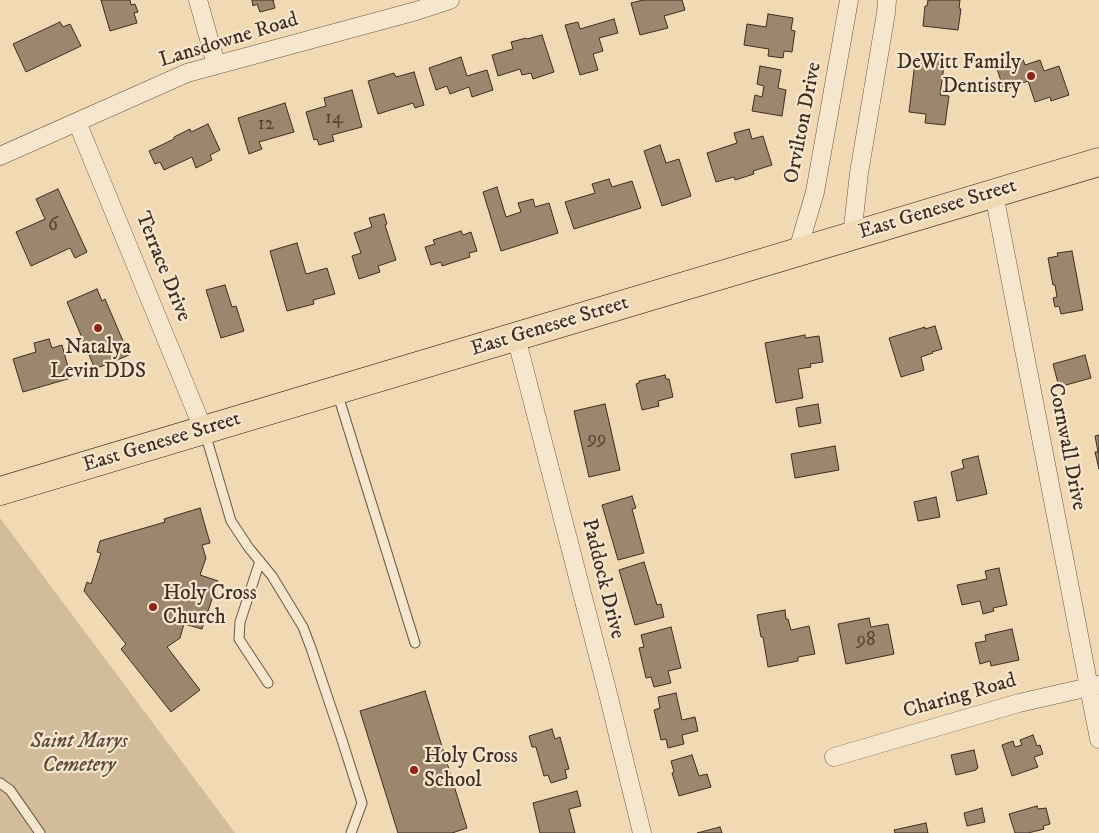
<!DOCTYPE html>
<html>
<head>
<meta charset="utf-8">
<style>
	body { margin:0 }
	canvas { display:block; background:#f1d9b3 }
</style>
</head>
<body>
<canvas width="1099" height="833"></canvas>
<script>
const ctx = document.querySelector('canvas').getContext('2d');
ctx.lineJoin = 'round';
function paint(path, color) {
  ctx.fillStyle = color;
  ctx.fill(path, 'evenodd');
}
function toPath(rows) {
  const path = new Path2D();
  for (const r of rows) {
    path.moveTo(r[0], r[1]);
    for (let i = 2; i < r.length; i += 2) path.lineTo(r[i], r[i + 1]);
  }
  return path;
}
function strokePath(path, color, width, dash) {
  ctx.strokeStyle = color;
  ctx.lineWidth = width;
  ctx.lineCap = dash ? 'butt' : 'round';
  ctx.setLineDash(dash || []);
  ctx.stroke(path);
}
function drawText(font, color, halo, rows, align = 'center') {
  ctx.font = font + ' "IM FELL DW Pica",serif';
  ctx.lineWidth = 4.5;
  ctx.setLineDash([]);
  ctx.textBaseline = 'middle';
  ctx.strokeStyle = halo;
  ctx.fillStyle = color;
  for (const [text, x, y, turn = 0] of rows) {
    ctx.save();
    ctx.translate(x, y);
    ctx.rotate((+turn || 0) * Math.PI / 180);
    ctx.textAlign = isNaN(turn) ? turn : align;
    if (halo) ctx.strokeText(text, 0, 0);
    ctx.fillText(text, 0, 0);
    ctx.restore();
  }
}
paint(toPath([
	[0,518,235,833,0,833]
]), '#d3bc9a');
const building = toPath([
	[101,0,130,0,131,5,135,4,138,12,134,13,137,23,110,31,101,0],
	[252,0,274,0,273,0,275,8,260,12,257,4,253,6,252,0],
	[643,0,682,0,685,10,664,16,668,28,640,35,631,3,643,0],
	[928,0,960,0,959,8,961,9,958,30,923,26,925,6,927,6,928,0],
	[768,14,793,18,791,30,795,31,792,52,784,51,783,58,768,56,769,49,744,45,747,24,766,27,768,14],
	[614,19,618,33,599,38,603,51,593,54,598,70,580,75,565,25,578,22,580,29,614,19],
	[60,22,63,27,70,24,81,46,26,72,13,44,60,22],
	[542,35,554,72,533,79,531,73,522,75,520,69,498,76,492,55,513,49,511,42,526,38,527,39,542,35],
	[921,54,940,56,939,65,944,66,940,95,949,96,945,125,925,123,926,114,909,112,915,62,920,63,921,54],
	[461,57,467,76,487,70,493,90,472,97,469,87,450,94,447,86,436,90,429,68,461,57],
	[1022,57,1025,65,1040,60,1044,71,1059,66,1069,95,1051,101,1050,97,1035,102,1028,81,1004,90,996,66,1022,57],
	[760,66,781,70,778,88,786,90,782,116,752,111,755,95,762,97,764,86,757,84,760,66],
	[414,72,424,105,415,108,413,103,378,114,368,81,394,73,396,77,414,72],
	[352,90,362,127,332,135,334,141,319,145,317,139,314,140,306,112,326,106,324,98,352,90],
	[285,103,294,132,259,142,262,149,249,154,238,118,285,103],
	[208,124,220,150,210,155,212,160,196,168,192,157,164,170,160,162,155,164,149,151,174,139,174,137,190,129,191,132,208,124],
	[749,129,752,139,763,136,772,165,753,171,754,174,735,180,734,177,716,182,707,153,737,143,734,133,749,129],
	[660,145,666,163,679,159,691,196,662,206,644,151,660,145],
	[609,179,612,187,632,181,641,208,574,229,565,202,595,193,592,184,609,179],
	[497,187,506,217,521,212,518,203,533,199,535,207,549,203,558,233,501,251,483,192,497,187],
	[58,189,87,252,75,258,70,248,31,266,16,232,45,219,36,199,58,189],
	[384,214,387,224,385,225,396,260,378,266,380,272,359,279,352,256,361,253,354,233,372,227,369,218,384,214],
	[461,231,463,235,471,232,477,251,469,253,470,257,442,266,441,262,431,265,425,247,435,244,433,240,461,231],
	[297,243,306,274,327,268,335,294,313,300,314,304,287,311,270,251,297,243],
	[1072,251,1083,310,1061,314,1059,306,1055,307,1053,298,1057,297,1055,285,1053,285,1048,258,1058,256,1057,253,1072,251],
	[225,285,232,307,236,306,244,331,221,338,206,290,225,285],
	[97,289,102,301,105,299,129,355,95,369,67,302,97,289],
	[935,326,942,349,932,352,933,353,921,357,924,370,901,377,889,338,925,327,925,329,935,326],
	[805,335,805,338,819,336,823,362,810,364,811,367,798,369,803,398,776,403,765,343,805,335],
	[49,339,52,348,62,345,71,378,23,392,13,359,36,352,34,343,49,339],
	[1085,355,1091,378,1059,387,1053,364,1085,355],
	[665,375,666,379,669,379,673,397,658,401,659,406,642,410,636,384,639,383,639,381,665,375],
	[605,404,620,470,589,477,574,411,605,404],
	[818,404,821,423,799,427,796,408,818,404],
	[1099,435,1099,469,1095,452,1098,452,1095,436,1099,435],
	[835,446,839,470,795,478,791,454,835,446],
	[978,456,987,494,957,501,951,472,964,468,962,460,978,456],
	[632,496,636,508,632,509,644,553,618,560,602,505,632,496],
	[936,497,940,517,918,521,914,502,936,497],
	[200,508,210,543,202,545,206,558,200,575,218,581,202,629,184,624,180,638,167,647,200,690,171,712,121,649,126,644,84,591,87,582,91,584,101,553,97,552,100,541,165,522,164,519,200,508],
	[644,562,657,605,661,604,664,617,635,625,619,570,644,562],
	[999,568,1007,605,993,608,994,611,983,614,980,601,962,605,957,585,987,579,985,571,999,568],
	[785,610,786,619,788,619,791,630,809,626,815,654,798,657,798,661,768,667,763,637,761,637,757,615,785,610],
	[869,618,871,627,888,624,894,654,846,664,838,624,869,618],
	[671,627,681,668,668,671,671,683,654,687,651,677,646,678,639,648,644,647,641,635,671,627],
	[1012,629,1019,660,991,666,990,661,980,664,975,643,986,641,985,635,1012,629],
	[425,691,467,828,452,833,398,833,360,711,425,691],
	[676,693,682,720,695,717,698,731,682,735,684,744,668,748,666,739,661,740,654,710,660,708,658,697,676,693],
	[552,729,555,739,560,737,569,769,565,770,567,778,551,783,548,775,544,776,536,747,532,747,529,736,552,729],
	[1033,735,1037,746,1040,745,1043,754,1034,757,1038,767,1012,776,1002,745,1013,741,1015,747,1022,745,1020,740,1033,735],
	[974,750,978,768,976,769,976,770,956,775,951,755,974,750],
	[692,755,699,776,707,774,711,787,679,796,672,773,674,772,671,761,692,755],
	[577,791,581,806,569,809,575,833,540,833,533,803,577,791],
	[1037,806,1038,809,1046,808,1050,824,1043,826,1044,829,1028,833,1015,833,1009,814,1037,806],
	[982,808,985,822,967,826,964,813,982,808],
	[926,823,928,833,895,833,894,830,926,823],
	[720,827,722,833,697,833,720,827]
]);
paint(building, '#9c866d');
strokePath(building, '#3f2d22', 1);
const service = toPath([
	[337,392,415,643],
	[205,433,231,521,249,548,272,576,303,627,311,648,341,737,362,803,351,833],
	[260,561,240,622,239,639,268,683],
	[0,783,10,790,40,833]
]);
const minor = toPath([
	[198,0,216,64],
	[77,122,204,431],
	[0,156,187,73,416,11,450,0],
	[994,194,1099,739],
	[852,236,859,173,886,13,887,0],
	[797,253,815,192,849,0],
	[516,337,609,698,642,833],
	[834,757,1019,703,1098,685]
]);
const primary = toPath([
	[0,491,1099,162]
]);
strokePath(service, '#6c5846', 11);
strokePath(minor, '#6c5846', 19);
strokePath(primary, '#3f2d22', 29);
strokePath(service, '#f6e6ce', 9);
strokePath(minor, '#f6e6ce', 18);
strokePath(primary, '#f1d9b3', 28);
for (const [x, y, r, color] of [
	[1031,76,5,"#8f2418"],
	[98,328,5,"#8f2418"],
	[153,607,5,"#8f2418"],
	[414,770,5,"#8f2418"]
]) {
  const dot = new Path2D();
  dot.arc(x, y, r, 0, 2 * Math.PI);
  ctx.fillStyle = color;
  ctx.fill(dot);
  strokePath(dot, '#f6e6ce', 2);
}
drawText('19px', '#564335', null, [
	["14",334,119],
	["12",266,125],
	["6",53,226],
	["99",597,440],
	["98",866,641]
]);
drawText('21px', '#3f2d22', '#f6e6ce', [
	["Lansdowne Road",229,41,-17],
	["Orvilton Drive",804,123,-79],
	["East Genesee Street",938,210,-17],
	["Terrace Drive",162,267,68],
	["East Genesee Street",550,327,-17],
	["East Genesee Street",162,443,-17],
	["Cornwall Drive",1066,447,79],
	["Paddock Drive",602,579,76],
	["Charing Road",960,697,-16]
]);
drawText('21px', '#3f2d22', '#f6e6ce', [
	["DeWitt Family",1021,64,"right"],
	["Dentistry",1021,88,"right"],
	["Natalya",98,349,"center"],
	["Levin DDS",98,373,"center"],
	["Holy Cross",163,595],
	["Church",163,619],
	["Holy Cross",424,758],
	["School",424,782]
], 'left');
drawText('italic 21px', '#5d4a3a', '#f6e6ce', [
	["Saint Marys",79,743],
	["Cemetery",79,767]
]);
</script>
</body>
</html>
